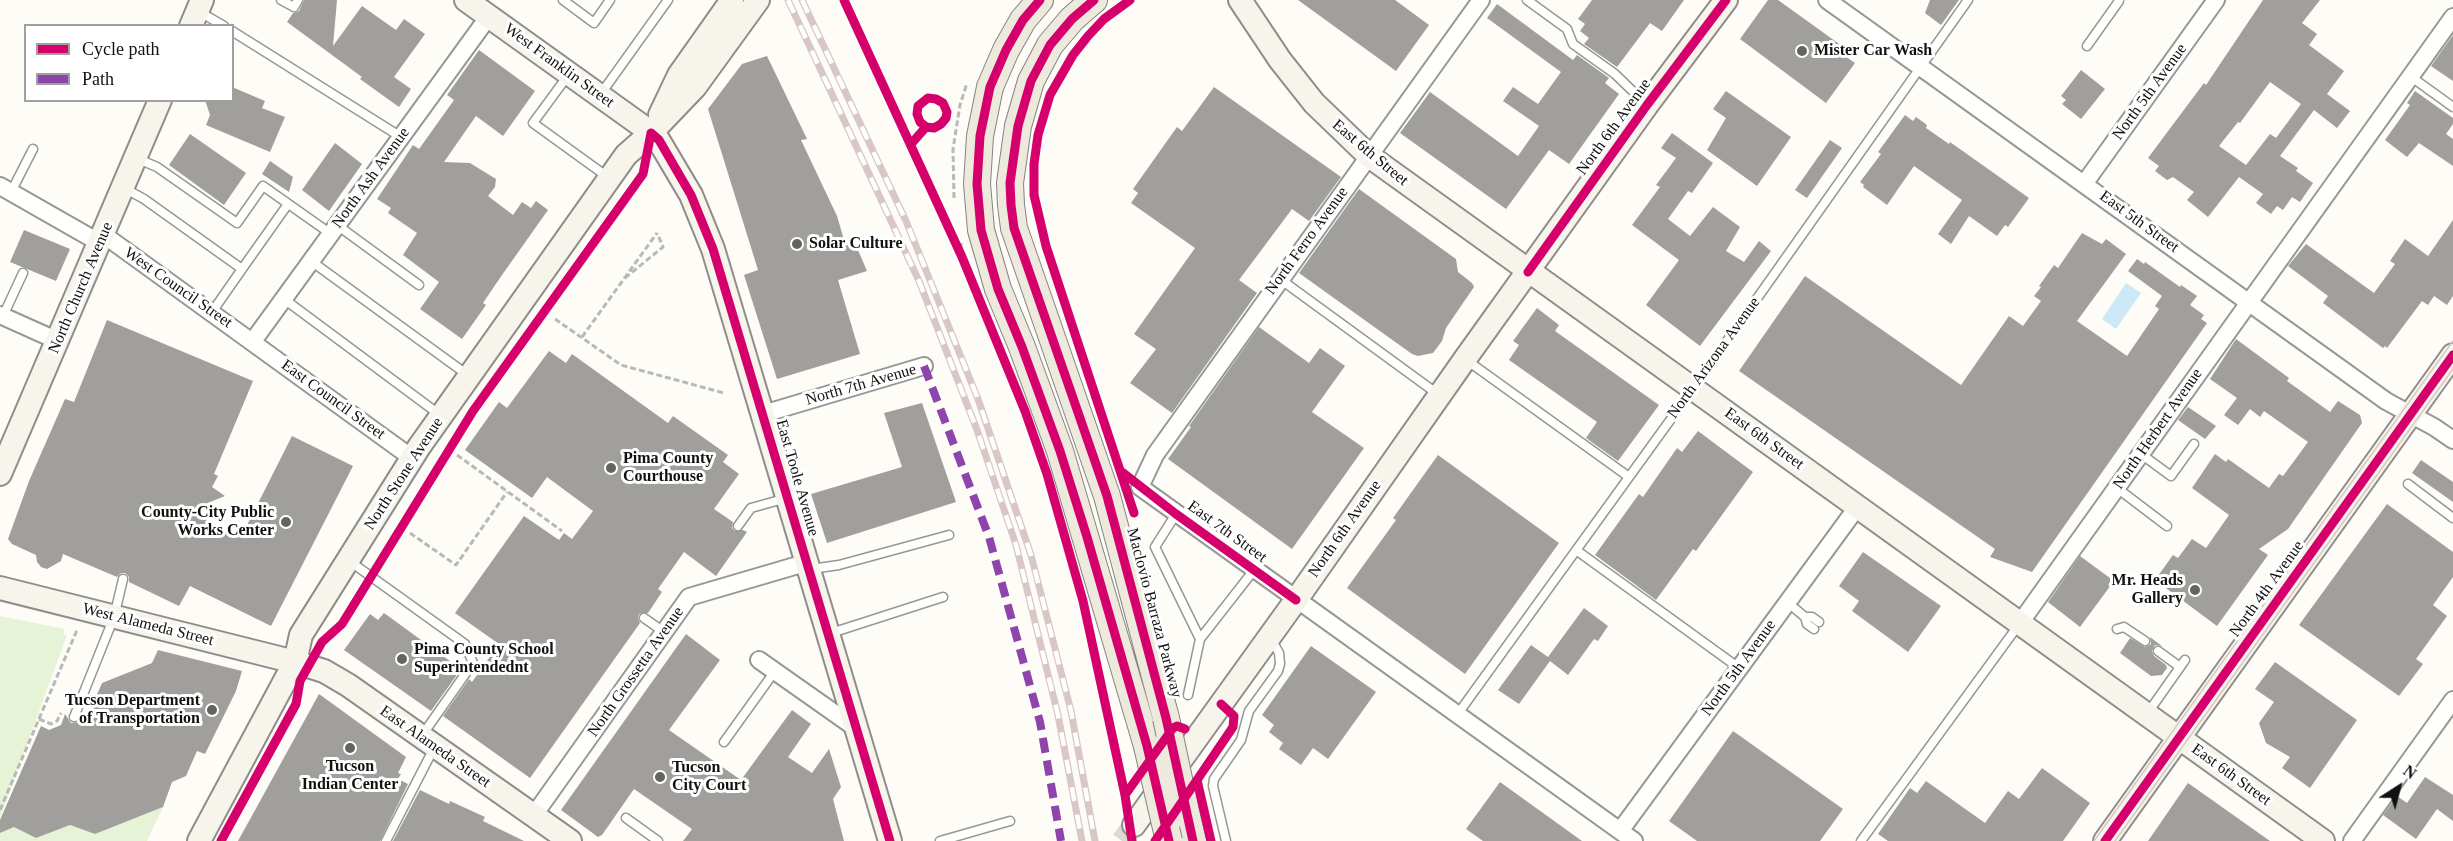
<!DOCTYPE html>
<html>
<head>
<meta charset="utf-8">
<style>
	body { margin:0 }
	#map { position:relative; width:2453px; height:841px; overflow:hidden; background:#fdfcf7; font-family:Georgia,serif }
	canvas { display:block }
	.legend { position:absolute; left:24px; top:24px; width:210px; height:78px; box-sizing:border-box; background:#fff; border:2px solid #a0a0a0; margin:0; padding:8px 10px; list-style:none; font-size:18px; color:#111 }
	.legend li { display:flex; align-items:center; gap:12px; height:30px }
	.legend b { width:30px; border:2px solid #a0a0a0 }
	.north { position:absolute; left:2369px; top:757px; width:60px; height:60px; -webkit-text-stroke:4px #fff; paint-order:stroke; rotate:36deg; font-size:16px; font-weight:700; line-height:24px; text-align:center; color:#111 }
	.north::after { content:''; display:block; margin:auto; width:21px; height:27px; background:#111; clip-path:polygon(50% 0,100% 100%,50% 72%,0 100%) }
</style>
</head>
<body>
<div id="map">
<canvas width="2453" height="841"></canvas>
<ul class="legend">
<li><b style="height:8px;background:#d6006c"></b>Cycle path</li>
<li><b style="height:8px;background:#8e44ad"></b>Path</li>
</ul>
<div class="north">N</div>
</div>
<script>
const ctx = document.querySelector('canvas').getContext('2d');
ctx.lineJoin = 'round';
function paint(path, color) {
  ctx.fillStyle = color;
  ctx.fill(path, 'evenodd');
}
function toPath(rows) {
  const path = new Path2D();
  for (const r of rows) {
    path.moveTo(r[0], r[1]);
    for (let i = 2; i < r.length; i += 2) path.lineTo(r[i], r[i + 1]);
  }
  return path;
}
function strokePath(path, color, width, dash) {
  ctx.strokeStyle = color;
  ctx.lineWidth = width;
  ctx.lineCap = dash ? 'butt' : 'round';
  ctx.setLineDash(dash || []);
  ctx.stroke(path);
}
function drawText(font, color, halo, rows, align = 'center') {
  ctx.font = font + ' Georgia,serif';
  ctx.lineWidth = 6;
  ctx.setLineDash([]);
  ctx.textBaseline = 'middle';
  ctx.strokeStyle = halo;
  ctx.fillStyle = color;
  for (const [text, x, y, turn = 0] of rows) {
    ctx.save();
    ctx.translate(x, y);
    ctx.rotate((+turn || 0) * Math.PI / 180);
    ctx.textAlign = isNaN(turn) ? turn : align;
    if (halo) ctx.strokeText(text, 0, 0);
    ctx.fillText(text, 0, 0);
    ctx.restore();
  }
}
paint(toPath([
	[0,616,65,629,63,634,67,635,0,818],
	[163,807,147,841,0,841,0,833,14,827,36,838,70,825,95,834]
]), '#e7f3d7');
paint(toPath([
	[2126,283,2141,293,2116,329,2102,319]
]), '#cde8f7');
paint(toPath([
	[304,0,337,0,333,46,362,6,396,30,404,19,425,34,394,77,411,89,399,107,360,79,362,77,287,22,293,13,299,11],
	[1298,0,1395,0,1429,25,1396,71],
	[1592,0,1684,0,1662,31,1650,23,1617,67,1584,44,1589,38,1580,31,1585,24,1578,19],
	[1768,0,1778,0,1849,51,1845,56,1855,63,1826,103,1740,39],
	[1930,0,1959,0,1941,25,1925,13],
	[2263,0,2320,0,2302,23,2317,34,2309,45,2344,71,2327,94,2350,111,2337,128,2314,110,2280,156,2298,168,2296,171,2313,183,2300,202,2292,197,2283,210,2277,206,2271,214,2256,203,2263,194,2239,177,2208,217,2187,200,2194,192,2173,177,2167,180,2155,171,2159,166,2148,158,2204,83,2206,85],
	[2270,82,2301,104,2276,138,2270,134,2246,165,2219,146,2238,122,2240,123],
	[1497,4,1573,60,1577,55,1609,78,1605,83,1619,94,1569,164,1549,150,1506,209,1400,133,1430,92,1518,156,1539,126,1503,101,1513,87,1538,104,1561,72,1487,18],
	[2453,35,2453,81,2431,66],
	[479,50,535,91,503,136,476,116,444,162,470,163,496,179,495,187,488,196,513,215,522,202,531,208,536,201,548,210,502,275,483,303,486,305,462,339,420,309,439,282,403,255,417,233,388,213,391,208,377,199,413,145,419,149,454,100,447,95],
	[767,56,807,139,801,140,837,216,845,243,854,241,867,271,838,280,860,354,777,379,744,275,758,270,708,109,742,64],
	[2081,70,2105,89,2081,119,2062,104,2066,100,2061,96],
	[232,87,265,101,262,108,285,117,270,152,206,125,210,115,205,100,232,100],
	[1214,87,1341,177,1309,221,1292,209,1239,280,1257,293,1172,413,1130,383,1156,349,1134,334,1195,248,1131,203,1138,193,1133,189,1177,127,1182,131],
	[1726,91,1791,137,1757,186,1707,150,1726,118,1713,109],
	[2415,91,2453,118,2453,124,2446,134,2453,139,2453,166,2419,143,2407,157,2385,140,2410,105,2407,103],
	[1905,115,1913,121,1916,117,1927,125,1926,128,1949,144,1950,142,2029,198,2008,227,2005,225,1997,236,1969,216,1951,244,1938,234,1962,200,1914,166,1887,205,1863,187,1864,185,1860,182,1881,154,1878,152],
	[1672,133,1713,163,1692,193,1688,191,1668,219,1690,236,1713,207,1740,227,1726,251,1744,262,1759,241,1771,251,1700,346,1646,305,1679,260,1632,225,1660,187,1656,185,1676,158,1661,148],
	[190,134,246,173,224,205,169,165],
	[1830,140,1842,148,1807,198,1795,190],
	[335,143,362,164,329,211,302,190],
	[270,161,293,177,289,192,262,174],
	[1359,189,1456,259,1458,272,1472,283,1474,287,1446,328,1442,341,1433,353,1418,356,1412,354,1299,273],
	[2453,220,2453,296,2447,305,2434,296,2428,305,2422,301,2387,348,2385,346,2383,348,2323,303,2328,296,2288,266,2306,244,2374,293,2395,264,2390,261,2405,239,2428,256],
	[24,230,70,249,56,281,10,262],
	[2082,233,2102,244,2106,239,2126,254,2077,321,2127,356,2159,309,2155,306,2162,296,2128,271,2137,259,2144,264,2145,262,2180,287,2181,285,2197,296,2190,305,2204,315,2201,319,2207,323,2032,572,1990,557,1995,549,1739,371,1805,276,1961,385,2009,316,2023,326,2041,301,2034,296,2041,287,2039,286,2054,265,2058,268],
	[1537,308,1559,325,1555,331,1659,405,1618,461,1586,438,1597,422,1509,360,1519,345,1513,341],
	[107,320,253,381,214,474,218,476,212,487,225,496,188,511,241,537,292,436,353,466,271,626,190,586,179,606,129,582,129,577,125,573,121,573,117,577,63,554,61,561,47,569,41,567,37,562,36,555,12,544,8,539,29,481,65,399,74,402],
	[1259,327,1309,363,1320,348,1345,366,1312,412,1364,448,1292,549,1168,459,1191,427,1189,426],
	[2236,339,2289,378,2287,381,2330,412,2338,401,2360,415,2362,423,2288,529,2259,549,2268,555,2217,626,2155,580,2173,555,2178,558,2192,539,2206,548,2229,515,2192,488,2215,454,2226,462,2228,459,2269,488,2279,474,2283,476,2308,442,2264,411,2260,417,2250,409,2238,425,2224,415,2237,398,2210,379],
	[549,351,566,363,572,354,668,423,673,416,728,455,723,462,739,474,714,509,733,522,732,528,735,531,743,530,747,532,716,576,684,552,658,589,662,592,648,613,639,614,638,618,640,623,530,778,443,716,469,679,472,682,499,644,455,613,524,516,559,540,564,533,572,539,593,511,547,477,532,498,465,450,499,402,507,408],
	[922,403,956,502,827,543,811,494,902,467,884,413],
	[2188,407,2216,426,2205,439,2178,420],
	[1698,431,1753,472,1696,551,1693,549,1656,600,1595,555,1639,494,1643,497,1677,448,1682,452],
	[1438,455,1559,543,1465,674,1347,588,1396,520,1393,518],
	[2421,460,2453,482,2453,502,2412,473],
	[2387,504,2453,552,2453,577,2433,605,2447,616,2416,659,2423,664,2399,696,2299,625],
	[1863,552,1941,606,1908,652,1852,611,1859,601,1839,586],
	[2080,556,2114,581,2080,627,2048,602],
	[1584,608,1608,626,1598,641,1594,639,1568,675,1550,661,1519,704,1498,690,1531,645,1548,657],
	[384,613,461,669,431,711,344,650,370,614,378,620],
	[686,634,720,660,669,730,741,780,792,710,811,724,788,757,812,773,829,749,841,787,833,799,844,841,683,841,692,829,634,789,602,835,598,837,561,810],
	[2150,637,2162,646,2155,645,2152,651,2154,656,2166,665,2167,668,2162,675,2151,676,2120,653,2130,638,2145,647,2151,644],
	[1311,646,1376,692,1328,759,1313,748,1301,765,1279,749,1283,743,1269,732,1274,725,1262,715],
	[158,650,242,671,236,691,205,754,197,751,186,776,172,782,163,807,95,834,70,825,36,838,14,827,0,833,0,820,41,726,49,730,61,725,65,714,71,723,77,722,81,717,89,713,102,683,152,663],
	[2275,662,2357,720,2310,788,2282,768,2290,757,2266,743,2259,723,2274,702,2255,689],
	[319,694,406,757,398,773,401,774,398,779,408,784,380,841,238,841],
	[1733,731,1843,809,1820,841,1697,841,1669,821],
	[2042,768,2090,803,2063,841,1888,841,1878,834,1910,788,1917,793,1926,781,1985,823,2008,791,2019,799],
	[2425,777,2453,795,2453,821,2437,809,2416,839,2383,815,2397,796,2407,803],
	[1500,782,1582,841,1483,841,1466,829],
	[2188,783,2270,841,2148,841],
	[420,790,449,804,450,801,485,817,483,821,524,841,393,841]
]), '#a19f9c');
strokePath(toPath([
	[1122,841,1134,825]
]), '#dad9d4', 22, [22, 11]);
const lane = toPath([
	[281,0,294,7,298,0],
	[563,0,594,23,610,0],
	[1527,0,1567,29,1573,44,1615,74,1647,105],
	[198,11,224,26],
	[232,31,401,137],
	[2087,46,2119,1],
	[569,74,533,123,609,178],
	[2410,76,2453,107],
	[600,95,668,0],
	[136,158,157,167,237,223,263,186,331,234],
	[124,188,144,199,242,269,288,204],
	[11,192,33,149],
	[337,225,419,285],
	[311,261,469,376],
	[1280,279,1439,395],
	[284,299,440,415],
	[212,312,242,269],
	[3,316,23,273],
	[1465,359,1629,477],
	[2141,454,2171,476,2194,444],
	[2408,484,2453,518],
	[2117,488,2167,526],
	[1176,514,1155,547,1200,639,1188,695],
	[738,526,751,508,787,498],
	[1576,550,1739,668],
	[348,560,465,644,473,663,423,734],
	[811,569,839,565,949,535],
	[1787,602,1805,617,1812,617,1819,622],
	[1805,617,1807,624,1814,629],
	[644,618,664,632],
	[2117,629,2124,627,2145,641],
	[828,634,943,597],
	[1200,639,1254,570],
	[2158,651,2180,667],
	[2147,714,2185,660],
	[1457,715,1710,365,1968,0],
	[74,717,114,617,123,579],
	[724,742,775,671],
	[626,818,658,841],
	[386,841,434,748],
	[940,841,1010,821],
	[1226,841,1213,786,1214,779,1241,740,1249,711,1278,671,1280,664,1279,653,1270,637],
	[1861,841,2020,623]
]);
const street = toPath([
	[1481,0,1155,455,1140,487,1634,841],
	[1827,0,2386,401,2434,427,2453,440],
	[2084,184,2216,0],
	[0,186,100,243],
	[104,235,412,458],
	[0,315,58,341],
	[253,341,489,16],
	[763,414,924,366],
	[2020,623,2453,17],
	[759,660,857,729],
	[534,815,689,597,805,563],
	[1620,831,1858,506],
	[2352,841,2453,700]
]);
const secondary = toPath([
	[466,0,656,136,691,195,713,249,890,841],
	[1240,0,1280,60,1314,103,1369,156,2323,841],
	[191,26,202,0],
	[660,115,679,75,732,0],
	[0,474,160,100],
	[0,588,295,662,324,671,348,685,570,841],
	[1134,825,1296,600,1465,359,1647,105,1726,0],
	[199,841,295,662,301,635,419,447,626,155,651,133,695,87,758,0],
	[2105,841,2453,355]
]);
const primary = toPath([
	[1040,0,1023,20,1006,50,990,87,980,136,977,184,981,230,998,289,1022,347,1060,451,1147,746],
	[1094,0,1072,19,1050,45,1031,81,1018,126,1010,183,1011,205,1014,228,1107,496,1166,718],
	[1187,816,1193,841]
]);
strokePath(lane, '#979795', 11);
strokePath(street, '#979795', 20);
strokePath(secondary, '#8e8d8b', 26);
strokePath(primary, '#858482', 28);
strokePath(toPath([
	[954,198,953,149,960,105,967,83],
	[961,243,962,257],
	[625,278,663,247,657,233],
	[555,319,621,365,724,393],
	[582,337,657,233],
	[457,455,562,531],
	[410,533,456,565,507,492],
	[39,719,51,724,57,721,61,713],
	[0,810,77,630]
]), '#b9b9b8', 3, [6, 3]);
strokePath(lane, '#fffffe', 8);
strokePath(street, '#fffffe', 16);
strokePath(secondary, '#f6f4eb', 22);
strokePath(primary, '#ede9dc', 26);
strokePath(toPath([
	[2094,841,2453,341],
	[2115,841,2453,369]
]), '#d9c6c7', 1.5);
const rail = toPath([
	[788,0,919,281,977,430,1016,545,1058,715,1082,841],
	[802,0,906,221,978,399,1031,555,1071,711,1095,841]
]);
strokePath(rail, '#d9c6c7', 7);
strokePath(rail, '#fff', 4.5, [14]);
const primaryBridge = toPath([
	[1166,718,1187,816],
	[1147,746,1169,841]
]);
strokePath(primaryBridge, '#858482', 28, []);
strokePath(primaryBridge, '#ede9dc', 26);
strokePath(toPath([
	[924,366,989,537,1040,722,1061,841]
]), '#8e44ad', 8, [15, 8]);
strokePath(toPath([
	[844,0,962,257,1025,411,1047,474,1083,601,1125,795,1132,841],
	[1040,0,1023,20,1006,50,990,87,980,136,977,184,981,230,998,289,1022,347,1060,451,1087,537,1147,746,1169,841],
	[1094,0,1072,19,1050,45,1031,81,1018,126,1010,183,1011,205,1014,228,1107,496,1166,718,1193,841],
	[1130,0,1104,19,1088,36,1073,55,1050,95,1038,135,1034,164,1034,195,1046,246,1134,513],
	[651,133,659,140,691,195,713,249,890,841],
	[911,144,926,127,934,128,941,124,946,118,947,112,943,103,936,99,928,98,918,106,917,114,920,122,926,127],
	[1528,272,1647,105,1726,0],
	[1122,472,1176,514,1296,600],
	[1197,780,1233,727,1234,716,1221,704],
	[1125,795,1173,728,1177,726,1185,729],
	[221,841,296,704,300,681,322,642,342,624,473,411,643,174,651,133],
	[1155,841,1197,780,1211,841],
	[2105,841,2453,355]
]), '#d6006c', 9);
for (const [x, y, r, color] of [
	[1802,51,6,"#646362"],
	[797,244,6,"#646362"],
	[611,468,6,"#646362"],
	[286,522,6,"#646362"],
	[2195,590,6,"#646362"],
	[402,659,6,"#646362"],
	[212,710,6,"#646362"],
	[350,748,6,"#646362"],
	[660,777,6,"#646362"]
]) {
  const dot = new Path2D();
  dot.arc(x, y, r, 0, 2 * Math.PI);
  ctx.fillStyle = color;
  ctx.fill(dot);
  strokePath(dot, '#fff', 2);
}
drawText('bold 16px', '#111', '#fff', [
	["Mister Car Wash",1814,51],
	["Solar Culture",809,244],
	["Pima County",623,459],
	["Courthouse",623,477],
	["County-City Public",274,513,"right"],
	["Works Center",274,531,"right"],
	["Mr. Heads",2183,581,"right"],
	["Gallery",2183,599,"right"],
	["Pima County School",414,650],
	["Superintendednt",414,668],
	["Tucson Department",200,701,"right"],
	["of Transportation",200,719,"right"],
	["Tucson",350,767,"center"],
	["Indian Center",350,785,"center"],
	["Tucson",672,768],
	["City Court",672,786]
], 'left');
drawText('16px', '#111', '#fff', [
	["West Franklin Street",559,66,36],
	["North 5th Avenue",2150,92,-54],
	["North 6th Avenue",1614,127,-54],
	["East 6th Street",1370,153,40],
	["North Ash Avenue",371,178,-54],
	["East 5th Street",2139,222,36],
	["North Ferro Avenue",1307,241,-54],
	["North Church Avenue",81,288,-67],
	["West Council Street",178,288,35],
	["North Arizona Avenue",1714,358,-54],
	["North 7th Avenue",861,385,-16],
	["East Council Street",333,400,36],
	["North Herbert Avenue",2158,429,-55],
	["East 6th Street",1764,439,36],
	["North Stone Avenue",404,474,-57],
	["East Toole Avenue",797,478,74],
	["North 6th Avenue",1345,529,-55],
	["East 7th Street",1227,532,36],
	["North 4th Avenue",2267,589,-54],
	["Maclovio Barraza Parkway",1154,613,75],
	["West Alameda Street",148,625,14],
	["North 5th Avenue",1739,668,-54],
	["North Grossetta Avenue",636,672,-55],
	["East Alameda Street",435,747,35],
	["East 6th Street",2231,775,36]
]);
</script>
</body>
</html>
